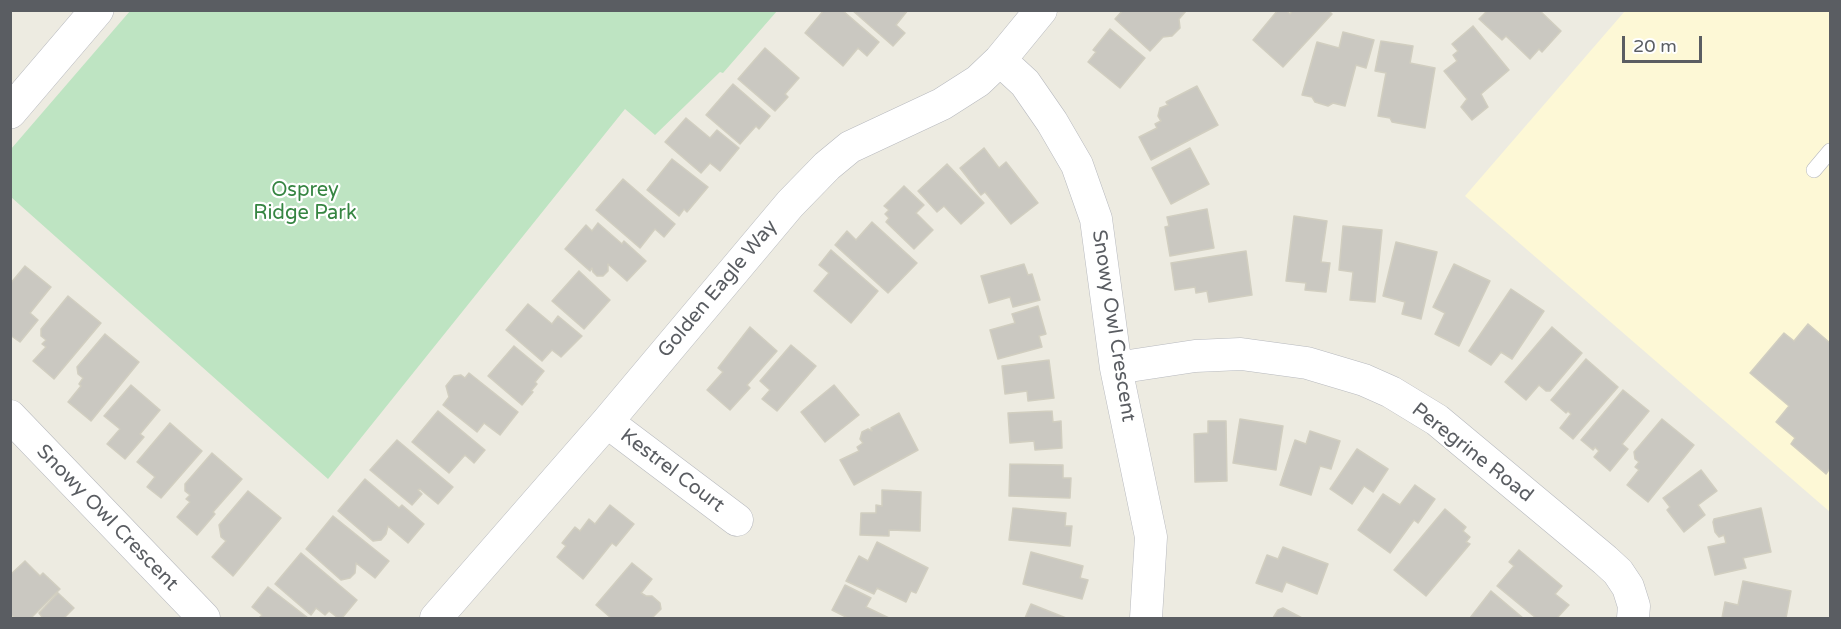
<!DOCTYPE html>
<html>
<head>
<meta charset="utf-8">
<style>
	body { margin:0 }
	#map { position:relative; width:1841px; height:629px; overflow:hidden; background:#edebe1; font-family:"Varela Round",sans-serif }
	canvas { display:block }
	.frame { position:absolute; inset:0; border:12px solid #5a5d62; pointer-events:none }
	.scale { position:absolute; left:1622px; top:36px; width:80px; height:27px; box-sizing:border-box; border:3px solid #5a5d62; border-top:0; padding-left:8px; font-size:18px; line-height:21px; white-space:nowrap; color:#5a5d62; -webkit-text-stroke:4px #fff; paint-order:stroke }
</style>
</head>
<body>
<div id="map">
<canvas width="1841" height="629"></canvas>
<div class="frame"></div>
<div class="scale">20 m</div>
</div>
<script>
const ctx = document.querySelector('canvas').getContext('2d');
ctx.lineJoin = 'round';
function paint(path, color) {
  ctx.fillStyle = color;
  ctx.fill(path, 'evenodd');
}
function toPath(rows) {
  const path = new Path2D();
  for (const r of rows) {
    path.moveTo(r[0], r[1]);
    for (let i = 2; i < r.length; i += 2) path.lineTo(r[i], r[i + 1]);
  }
  return path;
}
function strokePath(path, color, width, dash) {
  ctx.strokeStyle = color;
  ctx.lineWidth = width;
  ctx.lineCap = dash ? 'butt' : 'round';
  ctx.setLineDash(dash || []);
  ctx.stroke(path);
}
function drawText(font, color, halo, rows, align = 'center') {
  ctx.font = font + ' "Varela Round",sans-serif';
  ctx.lineWidth = 4.5;
  ctx.setLineDash([]);
  ctx.textBaseline = 'middle';
  ctx.strokeStyle = halo;
  ctx.fillStyle = color;
  for (const [text, x, y, turn = 0] of rows) {
    ctx.save();
    ctx.translate(x, y);
    ctx.rotate((+turn || 0) * Math.PI / 180);
    ctx.textAlign = isNaN(turn) ? turn : align;
    if (halo) ctx.strokeText(text, 0, 0);
    ctx.fillText(text, 0, 0);
    ctx.restore();
  }
}
paint(toPath([
	[1625,11,1830,11,1830,512,1465,196]
]), '#fdf8d6');
paint(toPath([
	[130,11,130,10,777,11,723,73,720,72,655,135,625,109,328,479,11,197,11,149]
]), '#bee4c2');
const building = toPath([
	[824,10,842,10,879,42,867,56,858,48,843,66,805,33,824,10],
	[852,10,908,10,896,25,905,33,893,46,852,10],
	[1123,10,1186,10,1186,11,1179,19,1180,28,1172,36,1163,37,1150,51,1115,19,1123,10],
	[1278,10,1286,10,1290,14,1293,10,1328,10,1332,14,1283,67,1253,40,1278,10],
	[1488,10,1539,10,1561,31,1542,52,1539,49,1530,59,1506,36,1502,40,1479,19,1488,10],
	[1473,26,1509,70,1481,94,1488,107,1472,120,1461,107,1467,99,1444,71,1457,61,1453,55,1458,51,1452,44,1473,26],
	[1110,29,1145,58,1120,88,1088,62,1096,52,1093,50,1110,29],
	[1343,32,1374,40,1366,68,1356,65,1345,106,1333,103,1328,106,1315,102,1312,97,1302,95,1317,42,1339,48,1343,32],
	[1381,41,1413,46,1410,63,1435,68,1425,128,1392,122,1390,118,1378,116,1386,73,1375,71,1381,41],
	[765,48,799,78,785,94,788,97,775,111,738,79,765,48],
	[733,84,770,116,759,129,756,126,740,144,706,115,733,84],
	[1197,86,1218,125,1151,160,1139,137,1157,128,1155,124,1161,121,1158,116,1160,108,1168,105,1166,102,1197,86],
	[686,118,710,138,717,130,739,148,720,171,710,163,701,173,665,142,686,118],
	[984,148,999,168,1006,162,1038,203,1011,224,985,192,981,195,960,168,984,148],
	[1190,148,1209,184,1171,204,1152,168,1190,148],
	[672,159,708,187,687,212,684,209,679,216,647,190,672,159],
	[947,164,984,203,961,224,944,206,937,212,918,191,947,164],
	[623,179,675,224,664,237,655,229,640,248,596,210,623,179],
	[904,186,924,205,916,213,933,230,914,249,886,222,889,218,885,214,889,210,884,206,904,186],
	[1207,209,1214,248,1170,256,1165,227,1169,226,1167,217,1207,209],
	[1294,216,1327,221,1321,262,1330,263,1326,292,1305,290,1306,283,1286,281,1294,216],
	[872,222,917,263,888,293,835,245,847,231,856,240,872,222],
	[598,223,622,244,624,241,646,261,627,281,608,264,608,271,603,276,597,276,593,272,592,268,590,271,565,249,586,225,592,231,598,223],
	[1343,226,1382,230,1375,302,1350,300,1353,272,1339,270,1343,226],
	[1396,242,1437,252,1421,319,1402,314,1405,302,1383,296,1396,242],
	[831,250,878,291,851,323,814,291,829,273,819,265,831,250],
	[1246,251,1252,295,1209,302,1207,291,1196,293,1195,287,1175,290,1171,263,1246,251],
	[1024,264,1028,275,1032,274,1040,300,1013,307,1010,297,989,303,981,276,1024,264],
	[1454,264,1490,281,1459,346,1435,334,1445,313,1433,307,1454,264],
	[25,266,51,287,30,313,38,320,20,342,10,335,10,284,25,266],
	[579,271,610,300,584,329,552,301,579,271],
	[1511,289,1544,311,1512,359,1501,352,1491,365,1469,351,1511,289],
	[68,296,101,323,54,379,33,361,46,347,42,344,46,340,41,336,41,329,68,296],
	[528,304,552,324,558,316,582,336,561,357,552,350,542,361,506,330,528,304],
	[1038,306,1046,334,1039,336,1042,347,998,359,990,330,1015,323,1012,314,1038,306],
	[1808,324,1830,343,1830,468,1826,474,1791,444,1795,438,1776,422,1789,406,1750,373,1784,333,1794,341,1808,324],
	[750,327,777,351,747,385,750,388,730,410,707,390,723,372,718,368,750,327],
	[1552,327,1582,353,1550,391,1546,391,1539,385,1526,400,1505,382,1552,327],
	[105,334,139,362,91,421,68,402,81,386,79,384,83,378,78,374,77,367,105,334],
	[791,345,816,366,777,411,762,399,770,390,760,381,791,345],
	[514,346,544,371,535,382,537,384,531,391,533,392,522,405,488,376,514,346],
	[1586,359,1618,387,1573,439,1560,428,1571,414,1568,411,1566,413,1551,400,1586,359],
	[1049,360,1054,398,1028,401,1027,391,1005,394,1002,366,1049,360],
	[469,373,518,412,500,435,484,423,477,432,443,405,449,397,446,386,454,376,461,375,465,378,469,373],
	[131,385,160,410,140,434,144,437,125,459,107,444,120,429,104,416,131,385],
	[834,385,859,415,825,442,801,412,834,385],
	[1623,390,1649,411,1622,444,1628,449,1610,471,1594,457,1599,451,1595,447,1593,450,1581,440,1623,390],
	[438,411,485,450,474,463,465,455,449,473,412,442,438,411],
	[1052,411,1053,422,1061,421,1062,448,1035,450,1034,441,1010,443,1008,413,1052,411],
	[899,413,918,450,854,485,840,460,859,451,857,447,863,443,860,439,862,432,868,429,872,431,871,428,899,413],
	[1240,419,1283,426,1276,470,1233,463,1240,419],
	[1662,419,1694,445,1648,502,1627,485,1639,470,1635,467,1639,462,1635,459,1634,452,1662,419],
	[1208,421,1226,421,1227,481,1195,482,1194,434,1208,433,1208,421],
	[170,423,202,451,161,498,147,487,155,477,137,462,170,423],
	[1310,431,1340,441,1331,469,1320,466,1311,495,1280,485,1295,440,1306,444,1310,431],
	[397,440,453,487,438,504,420,489,418,490,422,494,412,505,370,470,397,440],
	[1357,449,1388,469,1373,492,1364,486,1352,504,1330,489,1357,449],
	[212,453,242,479,213,512,215,514,197,535,177,517,190,502,186,499,190,495,185,491,185,484,212,453],
	[1010,464,1063,465,1063,478,1071,478,1070,498,1009,496,1010,464],
	[1701,470,1717,491,1698,505,1705,515,1684,532,1667,510,1670,507,1663,498,1701,470],
	[365,479,399,508,402,505,424,524,408,543,388,526,386,534,381,540,373,541,338,511,365,479],
	[1415,485,1435,499,1418,523,1414,520,1390,553,1358,530,1383,494,1400,505,1415,485],
	[882,490,921,492,920,531,889,530,889,536,860,535,861,513,876,513,876,505,882,506,882,490],
	[248,491,281,518,233,576,212,557,226,541,221,537,219,525,248,491],
	[610,505,634,524,616,546,612,543,583,579,557,557,566,546,562,543,575,527,580,531,589,519,595,524,610,505],
	[1013,508,1066,513,1065,526,1072,526,1070,546,1009,540,1013,508],
	[1761,508,1771,552,1743,558,1746,568,1715,575,1708,547,1726,543,1724,535,1719,537,1715,532,1713,522,1714,519,1761,508],
	[1445,509,1466,527,1463,531,1470,537,1466,542,1470,544,1426,596,1394,570,1445,509],
	[333,516,389,561,375,578,356,563,355,573,350,578,341,580,306,549,333,516],
	[877,542,928,568,916,593,911,591,906,602,877,588,874,594,846,581,859,556,868,561,877,542],
	[1283,547,1328,564,1317,594,1286,582,1282,592,1256,583,1267,555,1278,559,1283,547],
	[1519,550,1562,586,1555,594,1569,605,1557,618,1536,618,1497,586,1514,566,1509,562,1519,550],
	[1031,552,1083,566,1080,578,1088,580,1082,599,1023,584,1031,552],
	[301,553,357,600,342,618,338,618,329,611,325,615,316,608,311,615,275,584,301,553],
	[25,561,40,576,43,573,60,589,31,618,15,618,10,614,10,575,25,561],
	[632,563,652,579,641,593,646,596,652,596,660,603,661,609,652,618,611,618,596,605,632,563],
	[1743,581,1791,591,1786,618,1722,618,1725,602,1738,605,1743,581],
	[845,585,871,598,866,607,889,618,848,618,832,610,845,585],
	[268,587,308,618,259,618,262,615,252,607,268,587],
	[1491,591,1523,618,1470,618,1491,591],
	[58,593,74,608,64,618,41,618,42,617,39,613,58,593],
	[1031,604,1066,618,1025,618,1031,604],
	[1283,608,1302,618,1273,618,1278,610,1283,608]
]);
paint(building, '#cac8c1');
strokePath(building, '#d1cec0', 1.5);
const service = toPath([
	[1814,170,1830,151]
]);
const minor = toPath([
	[1000,60,1025,83,1052,122,1077,165,1096,219,1116,368,1151,537,1146,618],
	[1116,368,1195,356,1241,354,1307,363,1364,380,1391,392,1437,420,1605,560,1618,572,1628,587,1634,606,1633,618],
	[10,416,204,618],
	[607,422,737,520],
	[436,618,607,422,790,204,827,166,850,147,942,104,978,81,1000,60,1041,10]
]);
const tertiary = toPath([
	[10,112,97,10]
]);
strokePath(service, '#b7b9be', 16);
strokePath(minor, '#b7b9be', 33);
strokePath(tertiary, '#b7b9be', 34);
strokePath(service, '#fff', 15);
strokePath(minor, '#fff', 32);
strokePath(tertiary, '#fff', 33);
drawText('20px', '#368542', '#fff', [
	["Osprey",305,191],
	["Ridge Park",305,214]
]);
drawText('20px', '#5a5d62', '#fff', [
	["Golden Eagle Way",718,289,-50],
	["Snowy Owl Crescent",1113,326,81],
	["Peregrine Road",1472,453,38],
	["Kestrel Court",672,471,37],
	["Snowy Owl Crescent",107,518,46]
]);
</script>
</body>
</html>
